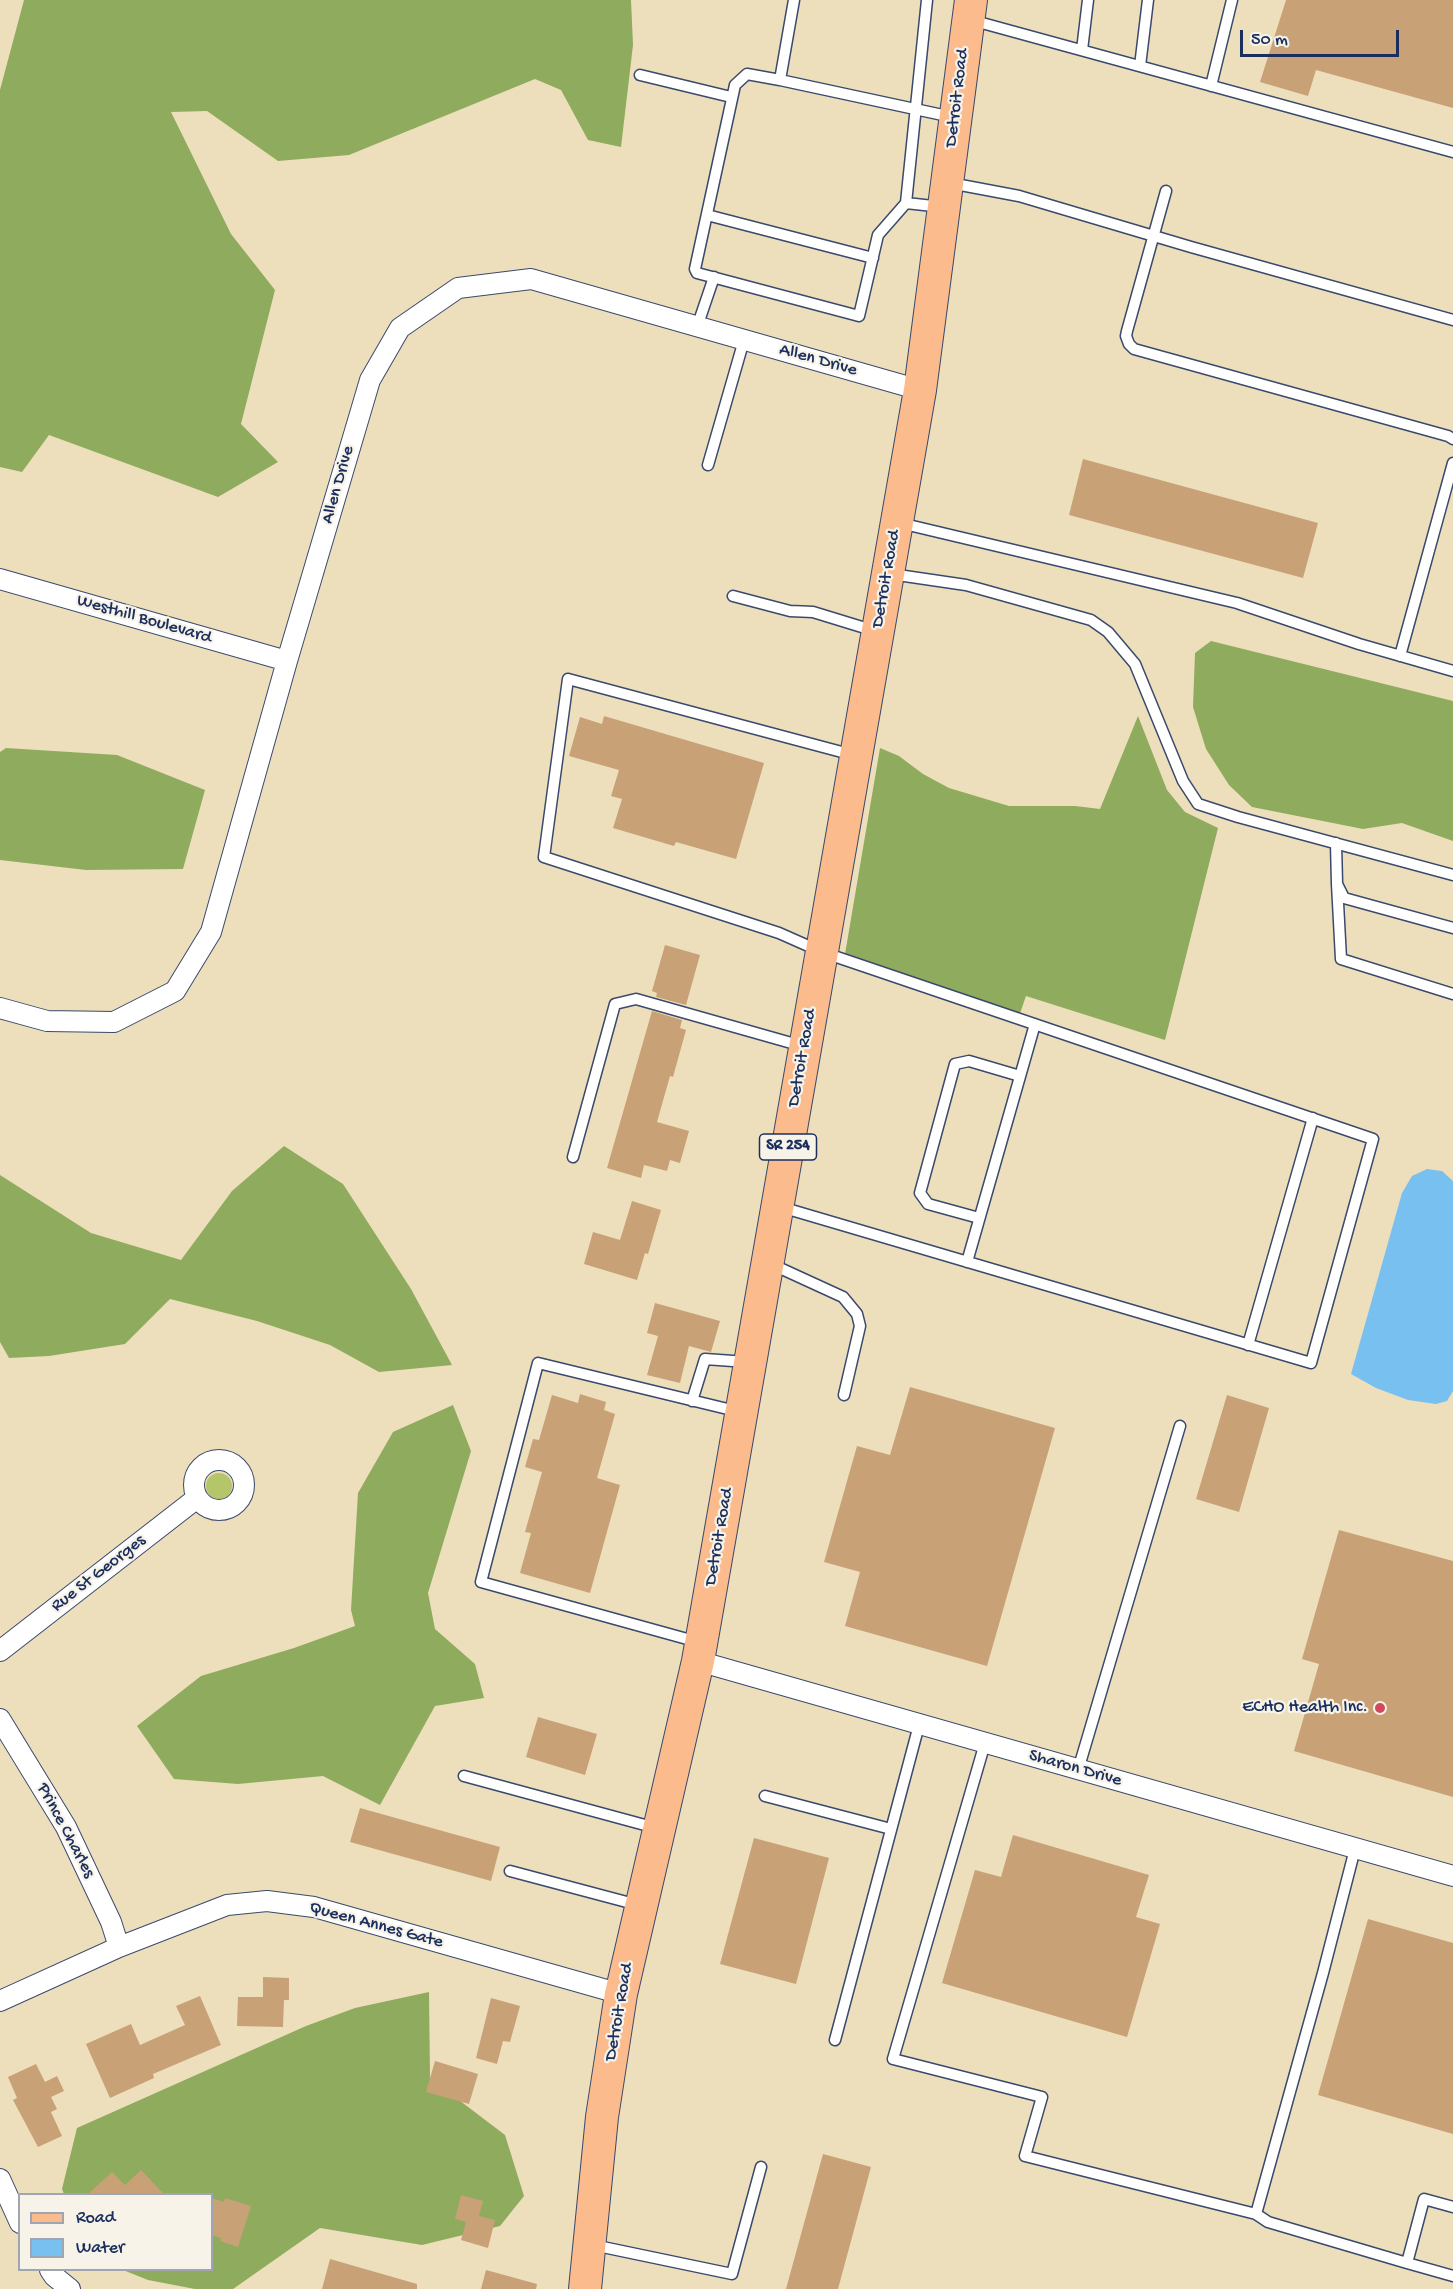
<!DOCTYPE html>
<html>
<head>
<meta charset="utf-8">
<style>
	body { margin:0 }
	#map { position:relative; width:1453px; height:2289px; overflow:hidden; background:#eddfbc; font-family:"Gochi Hand",sans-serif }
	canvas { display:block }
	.legend { position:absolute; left:18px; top:2193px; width:195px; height:78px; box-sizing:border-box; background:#f7f3e8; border:2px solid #9fa5b1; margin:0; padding:8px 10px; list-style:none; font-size:18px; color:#1b2f5e }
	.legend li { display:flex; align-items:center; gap:12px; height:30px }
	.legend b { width:30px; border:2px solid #9fa5b1 }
	.scale { position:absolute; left:1240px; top:30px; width:159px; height:27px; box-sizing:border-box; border:3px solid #1b2f5e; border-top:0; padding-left:8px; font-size:18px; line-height:21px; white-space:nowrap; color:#1b2f5e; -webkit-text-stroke:4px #f7f3e8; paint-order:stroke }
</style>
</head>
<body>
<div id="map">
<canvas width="1453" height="2289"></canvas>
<ul class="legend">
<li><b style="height:8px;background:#fbbb8c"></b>Road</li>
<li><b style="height:16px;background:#78c0f0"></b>Water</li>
</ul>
<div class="scale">50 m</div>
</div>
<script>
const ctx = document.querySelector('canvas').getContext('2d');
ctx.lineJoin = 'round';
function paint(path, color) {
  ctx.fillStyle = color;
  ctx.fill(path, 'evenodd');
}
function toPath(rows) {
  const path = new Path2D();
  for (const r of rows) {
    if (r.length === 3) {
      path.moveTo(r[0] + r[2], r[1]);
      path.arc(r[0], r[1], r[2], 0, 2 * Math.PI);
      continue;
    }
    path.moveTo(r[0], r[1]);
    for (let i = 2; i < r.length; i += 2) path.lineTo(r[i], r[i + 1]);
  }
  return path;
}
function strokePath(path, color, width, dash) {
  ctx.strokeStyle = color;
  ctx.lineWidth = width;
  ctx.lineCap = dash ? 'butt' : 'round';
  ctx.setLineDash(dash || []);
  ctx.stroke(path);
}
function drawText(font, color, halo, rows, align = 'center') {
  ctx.font = font + ' "Gochi Hand",sans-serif';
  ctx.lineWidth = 4.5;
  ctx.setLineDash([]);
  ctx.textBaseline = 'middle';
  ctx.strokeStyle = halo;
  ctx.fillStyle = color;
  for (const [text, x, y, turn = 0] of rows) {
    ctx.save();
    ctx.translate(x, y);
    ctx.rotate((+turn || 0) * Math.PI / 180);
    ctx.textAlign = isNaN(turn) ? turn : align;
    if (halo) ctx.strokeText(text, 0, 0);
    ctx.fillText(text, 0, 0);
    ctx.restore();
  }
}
paint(toPath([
	[219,1486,13]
]), '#b4c669');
paint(toPath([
	[24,0,631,0,633,45,621,147,588,140,561,90,535,79,349,155,278,161,207,111,171,112,231,234,275,290,241,424,278,462,218,497,49,435,22,472,0,467,0,90],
	[1211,641,1453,701,1453,841,1402,823,1363,829,1252,807,1229,785,1206,749,1193,707,1195,653],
	[1138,716,1167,790,1185,812,1218,828,1165,1040,1026,996,1018,1019,844,960,880,748,899,756,923,774,949,788,1009,806,1075,806,1100,809],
	[6,748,117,755,205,790,183,869,86,870,0,860,0,752],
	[284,1146,343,1184,411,1289,452,1365,379,1372,330,1345,257,1321,170,1299,125,1344,49,1356,9,1358,0,1342,0,1175,91,1233,181,1260,232,1191],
	[453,1405,471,1451,428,1593,435,1629,475,1664,484,1698,435,1706,380,1805,323,1776,238,1784,174,1779,137,1726,201,1676,294,1648,355,1626,351,1610,358,1493,393,1432],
	[429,1992,430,2078,505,2135,524,2196,500,2226,422,2245,320,2228,233,2289,195,2289,148,2280,123,2270,212,2270,212,2194,64,2194,62,2189,77,2128,306,2026,355,2008]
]), '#8fab5d');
paint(toPath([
	[1427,1169,1442,1171,1453,1181,1453,1391,1447,1401,1436,1404,1408,1400,1376,1388,1351,1374,1402,1193,1412,1176]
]), '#78c0f0');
paint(toPath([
	[1286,0,1453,0,1453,108,1316,70,1308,96,1260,82],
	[1083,459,1318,523,1303,578,1069,515],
	[604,716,764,763,736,859,676,842,674,846,613,828,622,799,611,796,619,770,569,756,580,717,602,724],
	[665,945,700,955,686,1005,656,997,657,993,652,991],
	[652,1011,682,1020,680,1028,686,1030,673,1077,670,1076,657,1122,689,1131,680,1163,670,1160,667,1171,644,1165,641,1178,607,1168],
	[632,1201,661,1210,648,1254,645,1253,637,1280,584,1264,593,1232,620,1240],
	[655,1303,720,1321,711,1352,689,1346,680,1383,647,1375,658,1336,647,1333],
	[910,1387,1055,1428,987,1666,845,1626,860,1572,824,1562,857,1446,890,1455],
	[580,1394,606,1402,604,1410,615,1414,597,1478,620,1485,590,1593,520,1573,531,1533,525,1532,542,1472,525,1467,533,1439,539,1440,552,1395,578,1403],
	[1227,1395,1269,1408,1239,1512,1196,1499],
	[1339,1530,1453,1561,1453,1797,1294,1751,1319,1664,1302,1659],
	[538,1717,597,1734,585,1775,526,1757],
	[360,1808,500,1847,491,1881,350,1842],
	[1013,1835,1149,1875,1136,1917,1160,1924,1127,2037,942,1983,975,1870,1001,1877],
	[754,1838,829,1858,796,1984,720,1964],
	[1368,1919,1453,1943,1453,2134,1318,2095],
	[263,1977,289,1978,289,2000,284,2000,283,2027,237,2026,238,1997,263,1997],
	[200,1996,221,2045,153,2074,154,2078,110,2098,86,2044,131,2024,140,2045,185,2025,176,2006],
	[491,1998,520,2006,510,2042,503,2041,497,2064,476,2058],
	[435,2061,478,2074,469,2104,426,2092],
	[36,2064,45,2082,57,2076,64,2091,51,2097,57,2109,51,2112,62,2136,38,2147,13,2100,17,2098,8,2077],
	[823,2154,871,2167,838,2289,786,2289],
	[141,2170,164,2194,88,2194,112,2172,125,2185],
	[461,2195,483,2201,479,2216,495,2220,488,2248,461,2240,466,2222,455,2219],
	[212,2198,224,2202,225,2198,251,2206,238,2247,220,2241,221,2238,212,2235],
	[330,2259,417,2284,417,2289,322,2289],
	[486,2270,537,2284,536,2289,481,2289]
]), '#c8a177');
const service = toPath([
	[794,0,780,80,747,74,735,85,695,269,697,273,859,316,878,235,906,203,927,0],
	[971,20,1453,152],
	[1082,50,1088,0],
	[1140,66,1148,0],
	[640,75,731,97],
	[780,80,952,117],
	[1211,86,1232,0],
	[950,183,1019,196,1191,247,1453,320],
	[1166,191,1127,331,1126,336,1129,344,1134,349,1448,436,1453,439],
	[906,203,942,207],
	[707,215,873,258],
	[697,327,714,277],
	[708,465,744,340],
	[900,523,1237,603,1359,644,1453,671],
	[891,574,966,585,1091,620,1108,632,1135,664,1183,781,1198,804,1238,817,1453,875],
	[733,596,790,611,813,612,875,631],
	[1400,656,1453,463],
	[1336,843,1337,884,1344,898,1453,928],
	[1337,884,1341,959,1453,994],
	[573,1157,615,1004,636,999,802,1046],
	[781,1207,1311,1363,1373,1139,822,952,779,933,544,857,568,679,853,755],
	[979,1218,928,1204,920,1193,955,1064,969,1061,1020,1076],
	[967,1262,1035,1024],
	[771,1264,843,1297,857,1314,860,1326,844,1395],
	[1248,1345,1313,1118],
	[692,1401,705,1359,747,1362],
	[698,1642,481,1582,538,1363,740,1412],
	[985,1743,893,2059,1042,2097,1025,2156,1256,2214,1323,1973,1355,1849],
	[1078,1770,1180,1426],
	[464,1776,656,1828],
	[765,1796,891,1829],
	[510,1871,638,1905],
	[835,2040,919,1725],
	[1256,2214,1268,2222,1407,2263,1424,2199,1453,2207],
	[593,2245,732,2274,761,2167],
	[1407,2263,1453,2276]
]);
const minor = toPath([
	[0,579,287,661],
	[0,1008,47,1021,114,1022,175,991,211,932,287,661,370,380,400,328,458,288,531,279,920,390],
	[219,1485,25],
	[0,1651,197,1498],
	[698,1661,1453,1876],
	[0,1719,66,1827,111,1922,119,1947],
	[0,2001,119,1947,227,1905,267,1901,314,1907,621,1994],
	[0,2179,20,2223],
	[50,2270,54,2276,70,2289]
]);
const primary = toPath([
	[585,2289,602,2117,621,1994,698,1661,920,390,971,0]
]);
strokePath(service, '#3a496c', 13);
strokePath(minor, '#3a496c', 22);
strokePath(primary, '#3a496c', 34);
strokePath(service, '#fff', 10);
strokePath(minor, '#fff', 20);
strokePath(primary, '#fbbb8c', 32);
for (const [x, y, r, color] of [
	[1380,1708,6,"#d1495b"]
]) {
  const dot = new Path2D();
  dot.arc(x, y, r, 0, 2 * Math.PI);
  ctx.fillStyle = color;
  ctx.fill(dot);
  strokePath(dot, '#f7f3e8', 2);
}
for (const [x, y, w] of [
	[788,1147,57]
]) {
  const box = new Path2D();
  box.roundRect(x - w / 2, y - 13, w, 26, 4.5);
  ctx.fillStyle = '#f7f3e8';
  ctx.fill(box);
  strokePath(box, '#1b2f5e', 1.5);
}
drawText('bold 16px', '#1b2f5e', null, [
	["SR 254",788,1147]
]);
drawText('18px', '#1b2f5e', '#f7f3e8', [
	["Detroit Road",958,98,-83],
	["Allen Drive",818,361,16],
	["Allen Drive",339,485,-74],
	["Detroit Road",887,579,-80],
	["Westhill Boulevard",144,620,16],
	["Detroit Road",803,1058,-80],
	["Detroit Road",720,1537,-80],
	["Rue St Georges",99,1574,-38],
	["Sharon Drive",1075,1769,16],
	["Prince Charles",65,1831,62],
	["Queen Annes Gate",376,1926,15],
	["Detroit Road",620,2012,-80]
]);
drawText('18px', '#1b2f5e', '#f7f3e8', [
	["ECHO Health Inc.",1368,1708]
], 'right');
</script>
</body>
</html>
